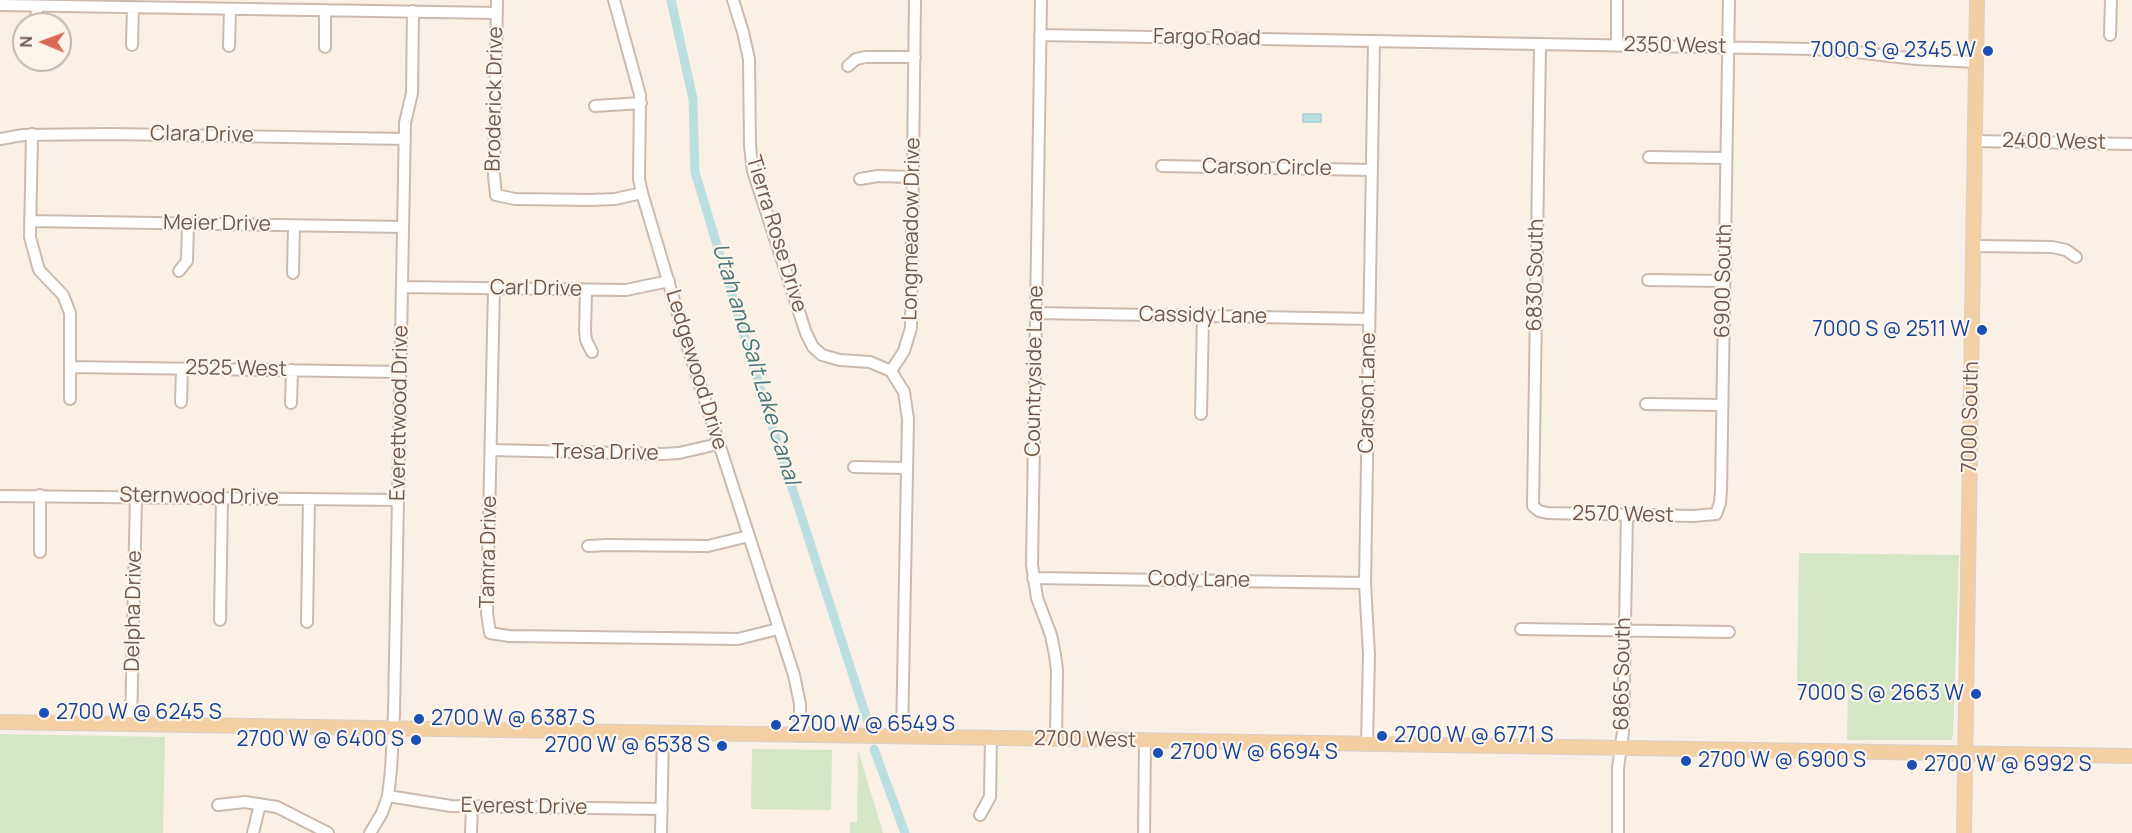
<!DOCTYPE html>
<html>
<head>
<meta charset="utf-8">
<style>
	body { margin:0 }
	#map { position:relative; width:2132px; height:833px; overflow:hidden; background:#faf0e5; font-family:Manrope,sans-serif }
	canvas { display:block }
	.north { position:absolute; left:12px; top:12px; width:60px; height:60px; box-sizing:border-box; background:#fdf4eb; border:2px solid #c5b5ac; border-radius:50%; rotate:271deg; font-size:16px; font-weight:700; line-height:24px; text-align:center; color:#70574d }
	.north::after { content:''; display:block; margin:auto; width:21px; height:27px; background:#d96955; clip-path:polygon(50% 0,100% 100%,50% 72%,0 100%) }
</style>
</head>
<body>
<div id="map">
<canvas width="2132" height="833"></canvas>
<div class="north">N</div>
</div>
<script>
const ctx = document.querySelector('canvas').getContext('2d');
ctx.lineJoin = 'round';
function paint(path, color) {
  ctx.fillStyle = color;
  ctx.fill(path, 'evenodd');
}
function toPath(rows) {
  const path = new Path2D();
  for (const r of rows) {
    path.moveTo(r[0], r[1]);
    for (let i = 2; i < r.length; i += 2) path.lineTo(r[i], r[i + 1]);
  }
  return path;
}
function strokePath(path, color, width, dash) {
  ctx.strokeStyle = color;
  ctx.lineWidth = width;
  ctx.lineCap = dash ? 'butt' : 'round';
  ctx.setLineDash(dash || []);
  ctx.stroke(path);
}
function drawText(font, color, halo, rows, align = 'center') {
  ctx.font = font + ' Manrope,sans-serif';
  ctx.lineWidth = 4.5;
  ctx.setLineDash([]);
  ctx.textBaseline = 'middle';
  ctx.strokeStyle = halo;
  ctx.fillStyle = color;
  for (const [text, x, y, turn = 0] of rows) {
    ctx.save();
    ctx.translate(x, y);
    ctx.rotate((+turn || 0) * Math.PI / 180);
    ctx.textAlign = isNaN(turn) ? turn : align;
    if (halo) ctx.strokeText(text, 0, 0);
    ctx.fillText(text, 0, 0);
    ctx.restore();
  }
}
paint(toPath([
	[1799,553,1959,555,1953,735,1951,740,1847,740,1848,692,1797,690],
	[0,734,165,737,163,833,0,833],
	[752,749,832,750,831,810,751,809],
	[858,750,883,833,850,833,850,822,857,822]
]), '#d5e6c5');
const water = toPath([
	[1303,114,1321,114,1321,122,1303,122,1303,114]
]);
paint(water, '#bbdfe1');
strokePath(water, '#a2ced2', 1.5);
strokePath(toPath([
	[671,0,693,99,695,172,764,401,868,722],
	[874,749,905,833]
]), '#bbdfe1', 9);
const minor = toPath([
	[497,0,494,175,496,195,515,199,591,200,615,199,642,193],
	[614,0,640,95,639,179,642,193,689,351,794,675,800,704,800,736],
	[733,0,743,32,749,59,750,146,753,171,806,333,813,347,822,355,840,360,870,362,891,371],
	[1041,0,1032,565,1037,598,1051,635,1055,655,1057,670,1056,739],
	[0,5,496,13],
	[36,24,37,6],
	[1040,35,1813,49,1856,52,1916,59,1977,62],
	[2110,35,2111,0],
	[1540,44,1533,506,1539,511,1547,513,1693,516,1716,514,1720,503,1721,491,1729,0],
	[132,45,133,7],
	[1617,45,1617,0],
	[229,46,230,9],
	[325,47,325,10],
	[848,66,856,59,866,57,915,57],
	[595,106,641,103],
	[32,134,30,237,39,270,63,295,70,313,70,399],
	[0,139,23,135,110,134,405,139],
	[1975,141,2132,144],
	[1649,157,1726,158],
	[1162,166,1372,170],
	[860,179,878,176,913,177],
	[30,221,403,227],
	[1974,246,2052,247,2066,250,2076,257],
	[179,271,187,261,188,224],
	[293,273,294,226],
	[1648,280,1724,281],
	[402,287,626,290,669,281],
	[494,288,487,613,490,633,509,636,738,639,778,629],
	[586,290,585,331,586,340,592,352],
	[1037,313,1369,319],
	[71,367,400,372],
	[181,402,182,369],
	[291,403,292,370],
	[1646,404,1722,405],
	[1201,414,1203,316],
	[491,450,662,454,679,453,718,444],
	[854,467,907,468],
	[0,496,398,500],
	[588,546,607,545,708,546,749,536],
	[40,552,40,495],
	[1033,578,1365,583],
	[220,620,222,498],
	[307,622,309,499],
	[1521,629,1729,632],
	[131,725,136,496],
	[902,737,908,419,904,392,891,371,904,351,911,328,915,0],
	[1367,744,1369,655,1365,583,1374,41],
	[388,796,451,806,662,809],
	[218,805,245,802,277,807,328,833],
	[980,815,990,797,991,738],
	[253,833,260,804],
	[370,833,382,813,388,796,391,770,394,713,405,123,412,93,413,11],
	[471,833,472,806],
	[661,833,663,734],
	[1144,833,1145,741],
	[1618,833,1618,768,1623,732,1627,515]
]);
const major = toPath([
	[0,722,2132,756],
	[1964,833,1977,0]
]);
strokePath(minor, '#cdbaaf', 14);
strokePath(major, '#d7d0cd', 16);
strokePath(minor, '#fff', 10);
strokePath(major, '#f3cfa3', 14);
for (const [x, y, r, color] of [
	[1988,51,6,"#1a4fb4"],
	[1982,330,6,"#1a4fb4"],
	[1976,694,6,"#1a4fb4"],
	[44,713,6,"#1a4fb4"],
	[419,719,6,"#1a4fb4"],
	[776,725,6,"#1a4fb4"],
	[1382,736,6,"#1a4fb4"],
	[416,740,6,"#1a4fb4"],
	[722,746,6,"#1a4fb4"],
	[1158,753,6,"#1a4fb4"],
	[1686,761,6,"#1a4fb4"],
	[1912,765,6,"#1a4fb4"]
]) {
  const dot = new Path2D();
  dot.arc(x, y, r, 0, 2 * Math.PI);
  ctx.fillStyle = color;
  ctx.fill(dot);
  strokePath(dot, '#fdf4eb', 2);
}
drawText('21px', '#70574d', '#fdf4eb', [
	["Fargo Road",1207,38,1],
	["2350 West",1675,46,1],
	["Broderick Drive",495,99,-89],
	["Clara Drive",202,135,1],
	["2400 West",2054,142,1],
	["Carson Circle",1267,168,1],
	["Meier Drive",217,224,1],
	["Longmeadow Drive",912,229,-89],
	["Tierra Rose Drive",776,234,73],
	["6830 South",1536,275,-89],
	["6900 South",1724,281,-89],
	["Carl Drive",536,289,1],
	["Cassidy Lane",1203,316,1],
	["2525 West",236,369,1],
	["Ledgewood Drive",696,370,73],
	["Countryside Lane",1035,371,-89],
	["Carson Lane",1368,393,-89],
	["Everettwood Drive",400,413,-89],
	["7000 South",1971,417,-89],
	["Tresa Drive",605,453,1],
	["Sternwood Drive",199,497,1],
	["2570 West",1623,515,1],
	["Tamra Drive",489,552,-89],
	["Cody Lane",1199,580,1],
	["Delpha Drive",134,611,-89],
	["6865 South",1623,674,-89],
	["2700 West",1085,740,1],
	["Everest Drive",524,807,1]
]);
drawText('21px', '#164399', '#fdf4eb', [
	["7000 S @ 2345 W",1976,51,"right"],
	["7000 S @ 2511 W",1970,330,"right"],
	["7000 S @ 2663 W",1964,694,"right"],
	["2700 W @ 6245 S",56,713],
	["2700 W @ 6387 S",431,719],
	["2700 W @ 6549 S",788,725],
	["2700 W @ 6771 S",1394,736],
	["2700 W @ 6400 S",404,740,"right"],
	["2700 W @ 6538 S",710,746,"right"],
	["2700 W @ 6694 S",1170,753],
	["2700 W @ 6900 S",1698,761],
	["2700 W @ 6992 S",1924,765]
], 'left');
drawText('italic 22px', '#45767b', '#fdf4eb', [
	["Utah and Salt Lake Canal",755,364,73]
]);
</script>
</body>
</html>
